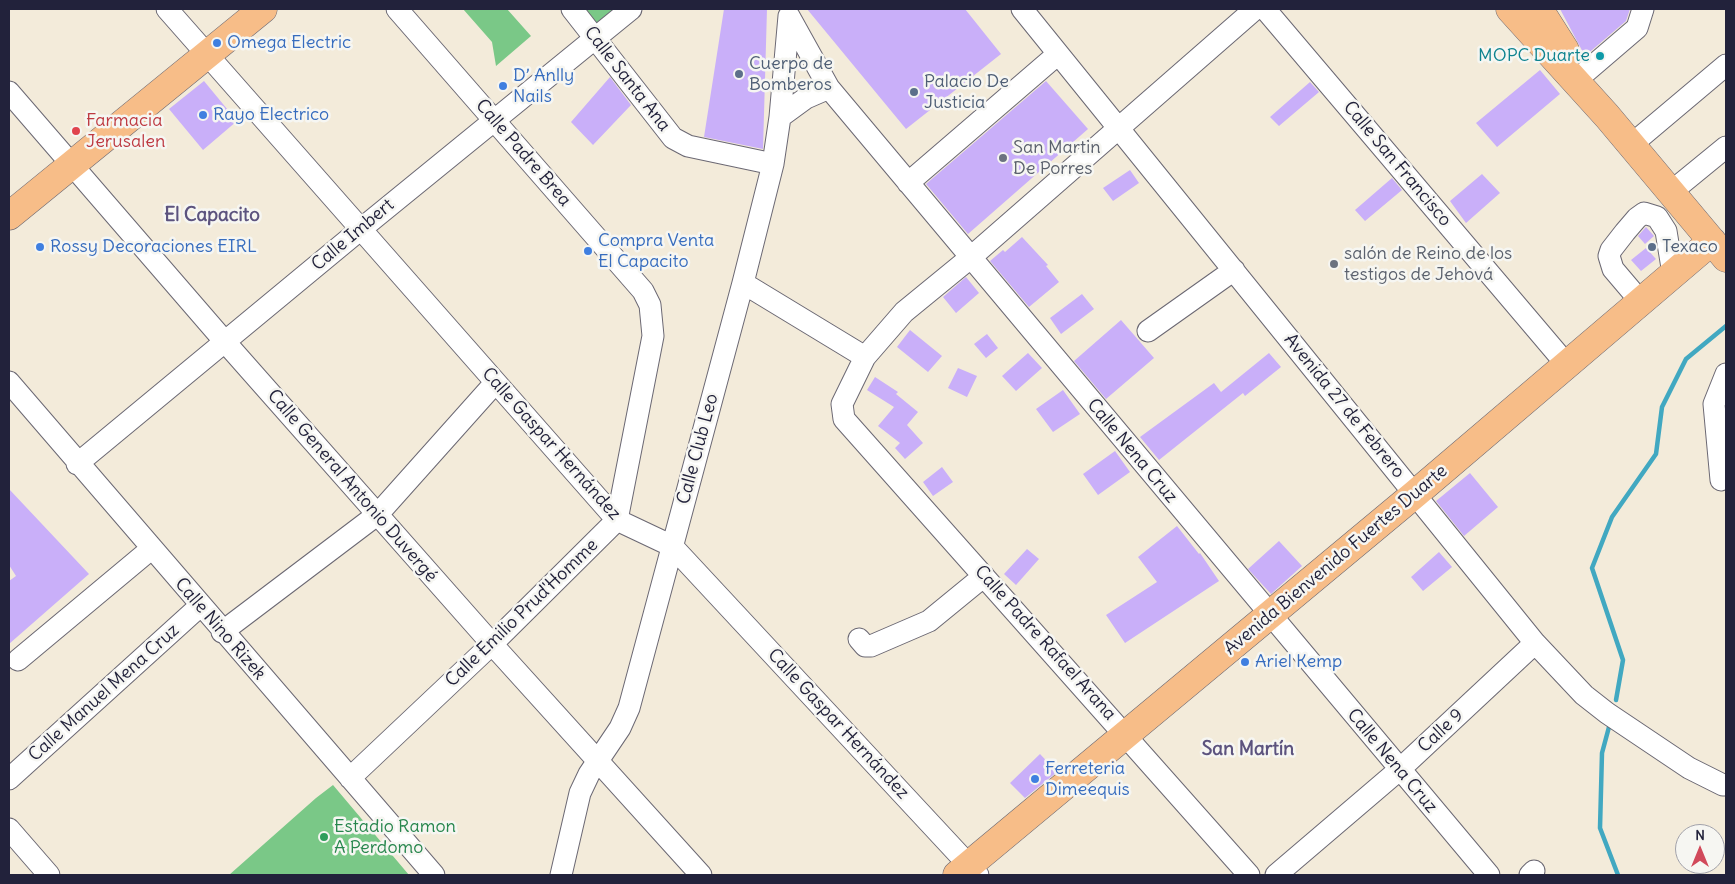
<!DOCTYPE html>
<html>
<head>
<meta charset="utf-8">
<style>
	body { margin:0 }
	#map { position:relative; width:1735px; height:884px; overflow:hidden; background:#f3ebda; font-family:Delius,sans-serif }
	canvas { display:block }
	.frame { position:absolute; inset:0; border:10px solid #22223b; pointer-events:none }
	.north { position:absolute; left:1675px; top:824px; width:50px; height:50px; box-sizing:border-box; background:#f6f6f2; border:1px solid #a1a1a9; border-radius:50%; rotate:0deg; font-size:14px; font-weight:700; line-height:20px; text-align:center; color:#22223b }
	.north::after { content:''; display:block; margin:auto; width:18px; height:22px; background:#d1495b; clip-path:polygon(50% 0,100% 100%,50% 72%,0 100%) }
</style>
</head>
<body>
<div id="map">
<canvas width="1735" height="884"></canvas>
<div class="frame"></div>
<div class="north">N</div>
</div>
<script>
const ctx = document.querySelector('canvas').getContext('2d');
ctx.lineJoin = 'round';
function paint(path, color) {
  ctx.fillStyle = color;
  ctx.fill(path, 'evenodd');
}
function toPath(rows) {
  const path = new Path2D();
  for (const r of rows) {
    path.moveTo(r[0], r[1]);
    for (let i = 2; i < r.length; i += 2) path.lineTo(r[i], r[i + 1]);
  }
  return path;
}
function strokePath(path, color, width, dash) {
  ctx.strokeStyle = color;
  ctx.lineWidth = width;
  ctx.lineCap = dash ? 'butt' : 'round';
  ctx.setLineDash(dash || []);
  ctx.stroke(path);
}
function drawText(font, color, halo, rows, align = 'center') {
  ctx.font = font + ' Delius,sans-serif';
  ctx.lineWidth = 5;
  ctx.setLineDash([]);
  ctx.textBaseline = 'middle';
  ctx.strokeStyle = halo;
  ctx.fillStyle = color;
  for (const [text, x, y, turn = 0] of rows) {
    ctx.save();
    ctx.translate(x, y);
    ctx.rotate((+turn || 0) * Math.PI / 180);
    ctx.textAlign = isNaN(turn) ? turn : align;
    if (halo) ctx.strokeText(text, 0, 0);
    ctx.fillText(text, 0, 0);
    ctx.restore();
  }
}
paint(toPath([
	[463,9,507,9,531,36,496,66,492,42],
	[575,9,615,9,590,30],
	[333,785,409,875,229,875,316,798]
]), '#7ac887');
strokePath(toPath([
	[1616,700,1623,660,1592,568,1612,517,1656,454,1662,407,1686,359,1726,326],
	[1609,727,1602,753,1600,828,1618,875]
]), '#41a8c1', 4.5);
paint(toPath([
	[724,9,767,9,763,149,704,137],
	[807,9,965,9,1001,54,906,129],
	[1560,9,1630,9,1626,21,1585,56],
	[1540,70,1560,94,1497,147,1476,123],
	[610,77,631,105,593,145,571,122],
	[204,81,237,121,203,150,169,109],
	[1046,81,1088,129,968,234,926,184],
	[1310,82,1319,92,1279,126,1270,117],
	[1130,170,1139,183,1113,201,1103,188],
	[1482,174,1500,193,1466,223,1450,201],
	[1392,178,1402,190,1365,221,1355,210],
	[1646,227,1654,236,1645,244,1638,236],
	[1022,237,1048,265,1046,266,1059,282,1029,307,990,261,1003,250,1005,252],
	[1646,248,1656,259,1641,271,1631,260],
	[966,277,979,293,956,313,943,297],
	[1082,294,1094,309,1061,334,1050,318],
	[1121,320,1154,358,1106,399,1074,361],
	[910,330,942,356,928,372,897,347],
	[987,334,998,348,986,358,974,344],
	[1028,353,1042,368,1016,391,1002,376],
	[1269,353,1281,367,1245,396,1243,393,1159,460,1140,437,1214,383,1221,392],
	[958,368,977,376,967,397,948,388],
	[875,377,898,392,896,394,918,412,907,425,923,443,905,459,895,448,900,443,878,426,894,407,867,390],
	[1063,390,1080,414,1053,432,1036,409],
	[1115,451,1130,472,1098,495,1083,474],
	[942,467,953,482,933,496,923,482],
	[1470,473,1498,507,1464,536,1436,501],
	[9,489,89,574,9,644,9,581,16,576,9,565],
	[1177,526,1199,554,1200,553,1219,581,1125,643,1106,615,1157,582,1138,557],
	[1279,541,1302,566,1271,594,1248,569],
	[1027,549,1039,559,1016,585,1004,574],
	[1439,552,1452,567,1423,591,1411,577],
	[1040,754,1057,772,1025,798,1010,783]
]), '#c9aff9');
const minor = toPath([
	[167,9,617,520,672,546,978,875],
	[572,9,673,138,688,146,773,164],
	[1022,9,1535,643,1584,695,1607,713,1689,768,1723,785],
	[1265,9,1567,365],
	[789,16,829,88,1489,875],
	[1581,76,1637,28,1643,9],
	[9,92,226,343,492,644,701,875],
	[780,117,806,98,829,88],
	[1631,145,1726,65],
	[908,183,1058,54],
	[1671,192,1726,147],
	[743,283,865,357],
	[1641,302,1613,269,1609,256,1611,250,1625,232,1637,218,1644,213,1657,217,1666,231,1673,274],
	[1148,331,1234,270],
	[9,382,434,875],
	[77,464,361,229,631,9],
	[1721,480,1714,404,1726,374],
	[222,632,378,514,495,383],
	[859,639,865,646,871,646,929,621,984,576],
	[18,660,151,549],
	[350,778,492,644,617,520,653,336,650,305,643,291,397,9],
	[9,779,200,606],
	[9,829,49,875],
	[561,875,580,793,589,774,620,728,629,708,743,283,773,164,780,117,789,16],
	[1249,875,844,419,842,404,865,357,904,312,970,258,1255,9],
	[1276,875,1399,770,1535,643],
	[1530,875,1534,871]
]);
const major = toPath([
	[1510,9,1607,116,1726,258],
	[1539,9,1565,50],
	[9,216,263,9],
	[957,875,1415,494,1712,241]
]);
strokePath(minor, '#6b6873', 23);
strokePath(major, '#6b6873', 29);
strokePath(minor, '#fff', 21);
strokePath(major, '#f7bd88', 28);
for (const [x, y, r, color] of [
	[217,43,5,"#3f7fe0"],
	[1600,56,5,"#0f9aa8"],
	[739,74,5,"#5c6f8a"],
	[503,86,5,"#3f7fe0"],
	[914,92,5,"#5c6f8a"],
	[203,115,5,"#3f7fe0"],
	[76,131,5,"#e0444e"],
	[1003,158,5,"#6b7280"],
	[40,247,5,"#3f7fe0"],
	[1652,247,5,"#5c6f8a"],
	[588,251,5,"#3f7fe0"],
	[1334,264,5,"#6b7280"],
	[1245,662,5,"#3f7fe0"],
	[1035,779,5,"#3f7fe0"],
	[324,837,5,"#2e9e5b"]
]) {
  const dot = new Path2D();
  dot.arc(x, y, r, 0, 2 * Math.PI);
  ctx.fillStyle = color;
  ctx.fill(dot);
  strokePath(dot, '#f6f6f2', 2);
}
drawText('18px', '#366cbe', '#f6f6f2', [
	["Omega Electric",227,43],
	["D’ Anlly",513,76],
	["Nails",513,97],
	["Rayo Electrico",213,115],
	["Compra Venta",598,241],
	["El Capacito",598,262],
	["Rossy Decoraciones EIRL",50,247],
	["Ariel Kemp",1255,662],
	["Ferreteria",1045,769],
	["Dimeequis",1045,790]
], 'left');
drawText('18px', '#0d838f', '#f6f6f2', [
	["MOPC Duarte",1590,56]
], 'right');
drawText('18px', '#4e5e75', '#f6f6f2', [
	["Cuerpo de",749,64],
	["Bomberos",749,85],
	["Palacio De",924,82],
	["Justicia",924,103],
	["Texaco",1662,247]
], 'left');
drawText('18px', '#22223b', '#f6f6f2', [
	["Calle Santa Ana",627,79,52],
	["Calle Padre Brea",523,153,49],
	["Calle San Francisco",1397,164,50],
	["Calle Imbert",353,235,-40],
	["Avenida 27 de Febrero",1344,406,51],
	["Calle Gaspar Hernández",551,444,48],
	["Calle Club Leo",698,449,-75],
	["Calle Nena Cruz",1132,451,50],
	["Calle General Antonio Duvergé",352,486,49],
	["Avenida Bienvenido Fuertes Duarte",1336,560,-40],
	["Calle Emilio Prud'Homme",522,613,-44],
	["Calle Nino Rizek",220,629,49],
	["Calle Padre Rafael Arana",1045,643,48],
	["Calle Manuel Mena Cruz",104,693,-42],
	["Calle Gaspar Hernández",838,724,47],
	["Calle 9",1441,731,-43],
	["Calle Nena Cruz",1392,761,50]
]);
drawText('18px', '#be3a42', '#f6f6f2', [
	["Farmacia",86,121],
	["Jerusalen",86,142]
], 'left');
drawText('18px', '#5b616d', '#f6f6f2', [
	["San Martin",1013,148],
	["De Porres",1013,169],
	["salón de Reino de los",1344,254],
	["testigos de Jehová",1344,275]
], 'left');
drawText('18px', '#27864d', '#f6f6f2', [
	["Estadio Ramon",334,827],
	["A Perdomo",334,848]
], 'left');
drawText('bold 19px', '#5c537e', '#f6f6f2', [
	["El Capacito",212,216],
	["San Martín",1248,750]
]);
</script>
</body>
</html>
